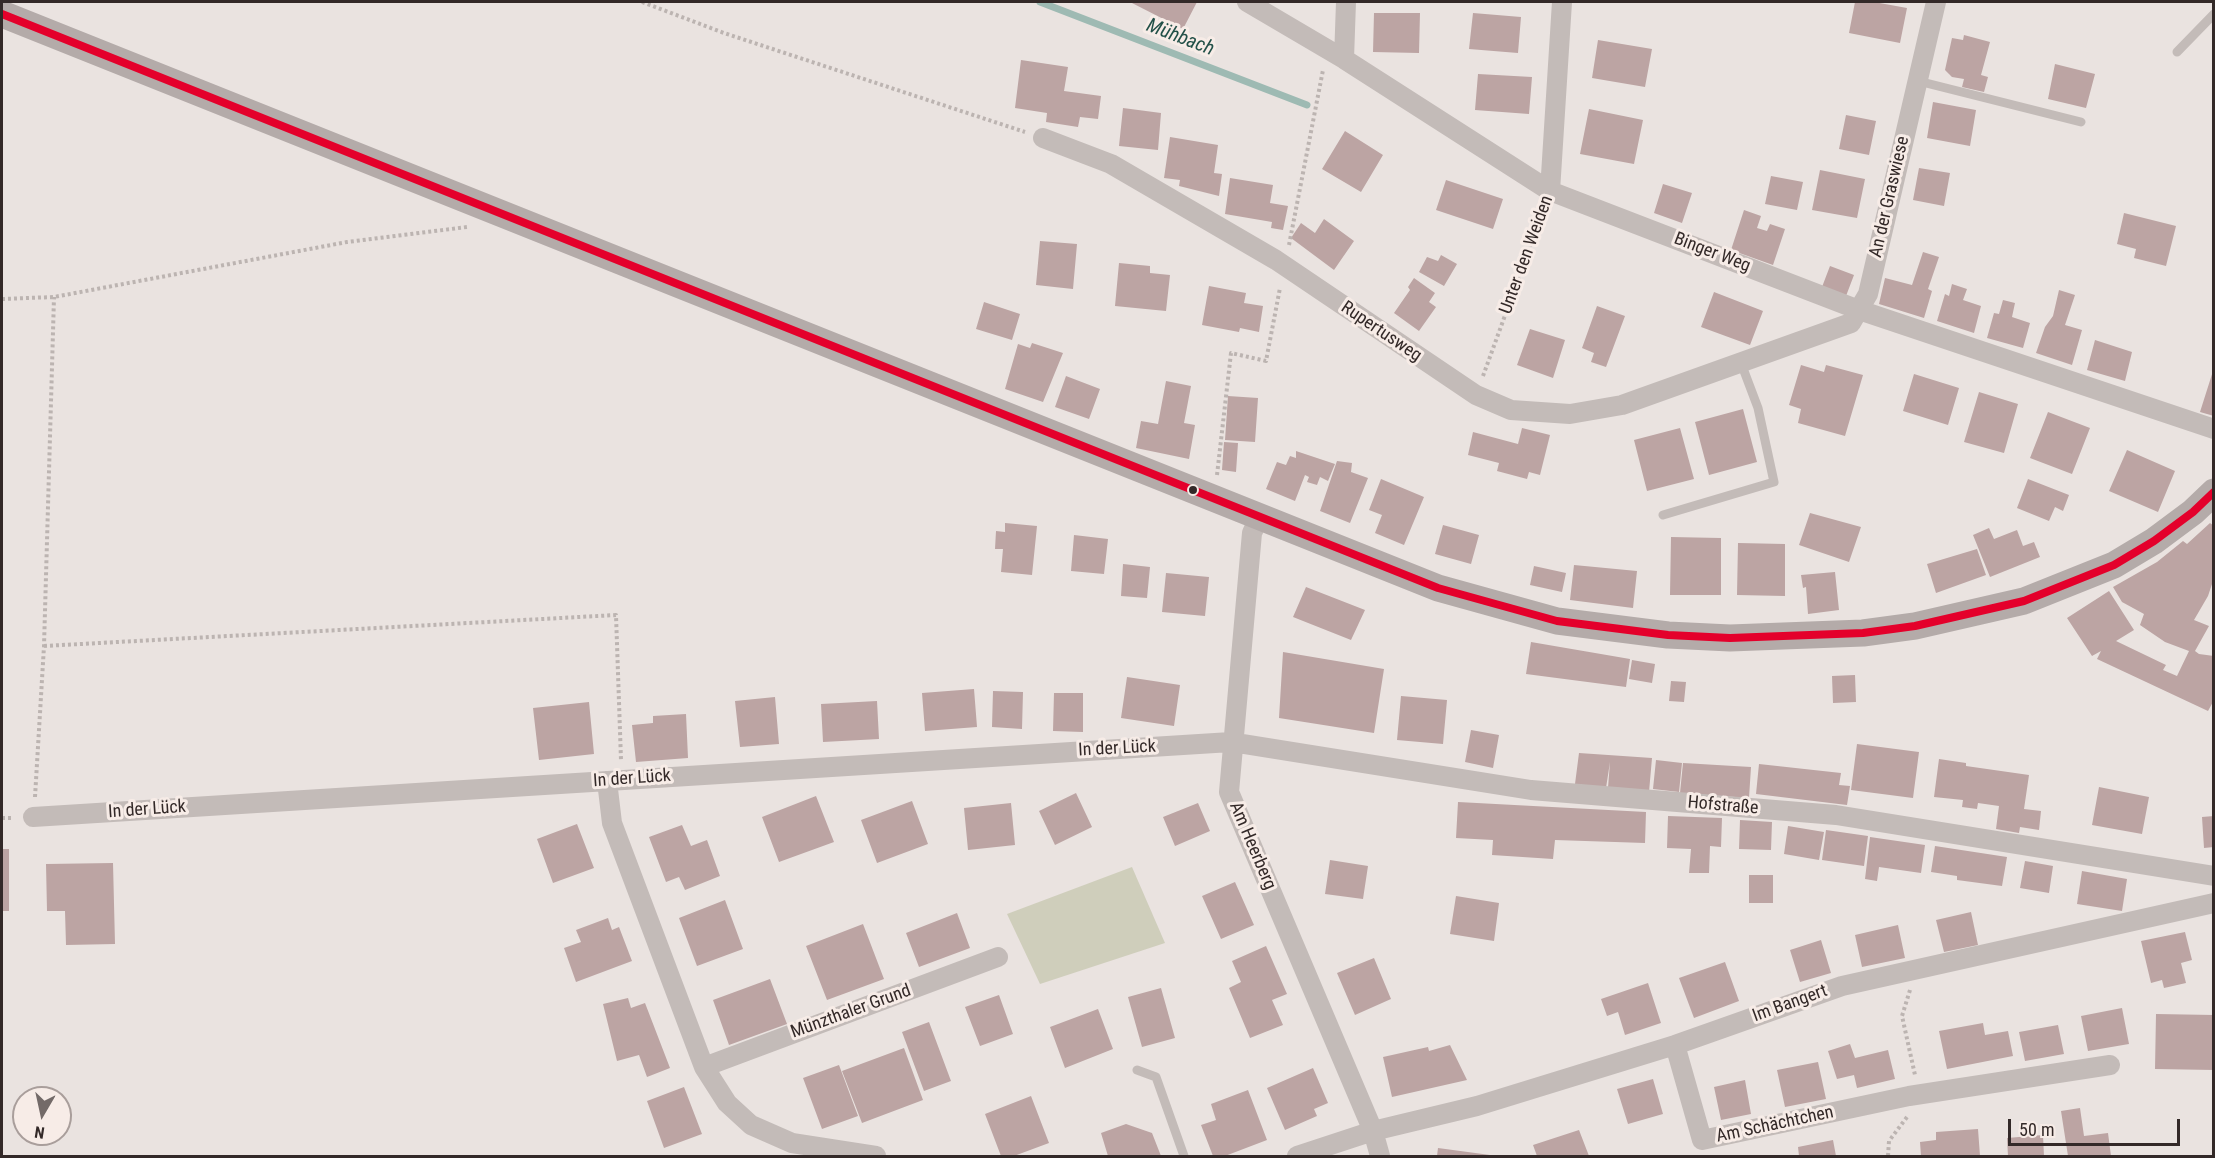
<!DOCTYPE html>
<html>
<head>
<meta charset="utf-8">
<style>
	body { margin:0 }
	#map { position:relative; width:2215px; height:1158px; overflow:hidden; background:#eae3e0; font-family:"Roboto Condensed",sans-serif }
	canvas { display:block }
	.frame { position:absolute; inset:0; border:3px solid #332928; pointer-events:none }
	.north { position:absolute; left:12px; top:1086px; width:60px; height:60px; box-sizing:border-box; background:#f7ece7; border:2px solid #a99e9b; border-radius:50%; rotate:189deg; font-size:16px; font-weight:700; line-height:24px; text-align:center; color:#332928 }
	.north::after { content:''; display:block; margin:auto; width:21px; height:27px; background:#736a68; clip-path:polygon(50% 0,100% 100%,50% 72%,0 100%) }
	.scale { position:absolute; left:2008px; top:1119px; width:172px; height:27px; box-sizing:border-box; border:3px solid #332928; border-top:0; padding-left:8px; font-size:18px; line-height:21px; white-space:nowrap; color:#332928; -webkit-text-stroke:4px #f7ece7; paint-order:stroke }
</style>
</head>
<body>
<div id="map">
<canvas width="2215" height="1158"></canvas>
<div class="frame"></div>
<div class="north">N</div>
<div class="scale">50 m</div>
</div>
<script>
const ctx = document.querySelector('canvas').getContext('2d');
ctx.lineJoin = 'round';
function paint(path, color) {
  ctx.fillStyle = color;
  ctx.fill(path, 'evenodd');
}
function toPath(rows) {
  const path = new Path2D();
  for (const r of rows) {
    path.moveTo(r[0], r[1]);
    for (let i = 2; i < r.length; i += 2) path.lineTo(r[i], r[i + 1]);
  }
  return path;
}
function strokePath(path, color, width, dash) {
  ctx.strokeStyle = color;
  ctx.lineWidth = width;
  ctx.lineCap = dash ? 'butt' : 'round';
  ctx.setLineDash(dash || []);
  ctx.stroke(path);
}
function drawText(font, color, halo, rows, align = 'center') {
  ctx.font = font + ' "Roboto Condensed",sans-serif';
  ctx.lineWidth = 6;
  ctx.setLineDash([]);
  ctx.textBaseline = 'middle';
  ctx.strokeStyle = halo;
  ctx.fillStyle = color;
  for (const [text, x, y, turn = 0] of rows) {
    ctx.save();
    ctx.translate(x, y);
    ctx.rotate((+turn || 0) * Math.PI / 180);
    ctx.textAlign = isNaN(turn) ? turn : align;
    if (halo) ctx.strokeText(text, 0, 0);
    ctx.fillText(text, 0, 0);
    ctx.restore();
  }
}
paint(toPath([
	[1132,867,1165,943,1040,984,1007,914]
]), '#cfcebb');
strokePath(toPath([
	[1040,2,1307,105]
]), '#9ebab3', 7);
paint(toPath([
	[1130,2,1197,2,1183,29],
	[1855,2,1874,2,1907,8,1900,43,1849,33],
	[1374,13,1420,13,1419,53,1373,52],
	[1473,13,1521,17,1518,53,1469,49],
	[1964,35,1990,42,1981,75,1988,77,1984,92,1962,87,1964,79,1952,77,1945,70,1952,38,1963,40],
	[1598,40,1652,49,1645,87,1592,78],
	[1021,60,1068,67,1064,91,1101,96,1098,119,1080,117,1078,127,1046,122,1047,113,1015,108],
	[2055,64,2095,74,2086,108,2048,99],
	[1478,74,1532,77,1529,114,1475,110],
	[1933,102,1976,110,1970,146,1927,138],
	[1123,108,1161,113,1158,150,1119,146],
	[1589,109,1643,120,1634,164,1580,154],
	[1846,115,1876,121,1869,155,1839,149],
	[1345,131,1383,155,1361,192,1322,169],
	[1170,137,1218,145,1214,173,1222,174,1219,196,1179,186,1180,180,1164,178],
	[1919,168,1950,173,1944,206,1913,200],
	[1820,170,1865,179,1857,218,1812,210],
	[1771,176,1803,182,1797,210,1765,204],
	[1230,178,1273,185,1270,203,1288,206,1283,230,1271,228,1272,222,1225,214],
	[1446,180,1503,199,1493,229,1436,210],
	[1663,184,1692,193,1682,223,1654,213],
	[1744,210,1761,216,1757,228,1767,231,1770,224,1785,229,1773,265,1731,250],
	[2124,213,2176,226,2166,266,2134,258,2136,249,2117,244],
	[1324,219,1354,241,1334,270,1291,238,1301,223,1315,233],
	[1040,241,1077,244,1073,289,1036,285],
	[1923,252,1939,257,1928,289,1932,291,1924,318,1879,304,1885,278,1912,285],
	[1441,255,1457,264,1444,286,1419,272,1427,257,1438,261],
	[1119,263,1150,266,1150,273,1170,275,1166,311,1115,306],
	[1830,266,1854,275,1846,296,1822,287],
	[1414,278,1435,293,1429,302,1436,307,1419,331,1394,313,1410,290,1408,287],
	[1952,284,1967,289,1963,300,1981,306,1974,333,1937,321,1945,294,1949,296],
	[1209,286,1246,293,1244,303,1263,306,1259,332,1240,328,1239,332,1202,325],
	[2059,290,2075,295,2065,325,2082,330,2072,365,2036,353,2045,327,2053,316],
	[1714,292,1763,311,1750,345,1701,327],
	[2003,300,2015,303,2012,317,2030,323,2023,348,1987,338,1994,313,1999,314],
	[984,302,1020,314,1012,340,976,329],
	[1597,306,1625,316,1606,367,1591,362,1594,353,1582,348],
	[1530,329,1565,340,1553,378,1517,365],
	[2095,340,2132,352,2125,381,2087,370],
	[1032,343,1063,353,1043,402,1005,389,1018,344,1030,348],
	[1801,365,1824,372,1826,365,1863,375,1845,436,1798,423,1801,409,1789,405],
	[2213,371,2214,371,2214,416,2200,412],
	[1914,374,1959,388,1948,425,1903,411],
	[1066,376,1100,389,1089,419,1055,407],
	[1166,381,1191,386,1184,423,1195,425,1189,459,1136,448,1141,421,1158,424],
	[1979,392,2018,404,2004,453,1964,442],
	[1228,396,1258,398,1255,442,1225,440],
	[1743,409,1757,462,1709,475,1695,422],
	[2048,412,2090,428,2072,474,2030,458],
	[1522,428,1550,435,1540,475,1529,472,1527,479,1497,471,1499,463,1468,455,1473,432,1518,444],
	[1680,428,1694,479,1647,491,1634,440],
	[1224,442,1238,443,1236,472,1222,470],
	[2127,450,2175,471,2158,512,2109,491],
	[1296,451,1335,464,1328,481,1320,477,1317,485,1307,482,1309,477,1305,475,1295,501,1266,489,1277,462,1286,465,1290,456,1296,458],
	[1337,461,1352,463,1351,472,1368,478,1350,523,1320,511],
	[1381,479,1424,497,1404,545,1375,533,1382,515,1369,510],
	[2028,479,2069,495,2063,511,2055,507,2049,521,2017,508],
	[1810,513,1861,527,1849,562,1799,545],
	[1005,523,1037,526,1032,575,1001,572,1003,549,995,549,996,531,1005,532],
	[2210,523,2214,526,2214,578,2208,596,2194,620,2209,626,2195,651,2199,654,2214,656,2214,700,2208,711,2097,659,2101,651,2092,656,2067,618,2109,591,2134,630,2116,641,2166,665,2163,670,2177,676,2189,651,2165,642,2140,625,2144,614,2122,602,2113,587,2157,562,2183,541,2187,544],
	[1443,525,1479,535,1471,564,1435,554],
	[1989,528,1994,539,2017,530,2023,546,2034,542,2040,557,1990,577,1973,535],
	[1074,535,1108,539,1104,574,1071,571],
	[1671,537,1721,538,1721,595,1670,595],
	[1738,543,1785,544,1785,596,1737,595],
	[1977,549,1986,575,1936,593,1927,564],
	[1123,564,1150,567,1147,598,1121,596],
	[1574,565,1637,571,1633,608,1570,600],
	[1534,566,1566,573,1562,592,1530,585],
	[1835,572,1839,610,1808,614,1806,587,1803,588,1801,575],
	[1166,573,1209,577,1205,616,1162,612],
	[1306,587,1365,610,1351,640,1293,617],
	[1531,642,1630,659,1626,687,1526,674],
	[1283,652,1384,669,1374,733,1279,718],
	[1632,660,1655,664,1652,683,1629,679],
	[1855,675,1856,702,1833,703,1832,676],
	[1127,677,1180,685,1174,726,1121,718],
	[1671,681,1686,682,1684,702,1669,701],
	[974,689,977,727,925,731,922,693],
	[993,691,1023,692,1022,729,992,727],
	[1054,693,1083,693,1083,732,1053,731],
	[1401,696,1447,700,1443,744,1397,740],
	[775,697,779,744,740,747,735,701],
	[877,701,879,739,823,742,821,704],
	[589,702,594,754,539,760,533,708],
	[686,714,688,758,636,762,632,725,653,723,653,716],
	[1471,730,1499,735,1493,768,1465,762],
	[1857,744,1919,752,1913,798,1851,790],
	[1579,753,1652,758,1649,792,1608,788,1610,762,1606,788,1575,784],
	[1939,759,1966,763,1966,766,2029,775,2024,809,2041,811,2039,830,2020,827,2019,833,1996,829,1999,806,1978,803,1977,809,1962,807,1963,800,1934,797],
	[1656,760,1682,763,1679,792,1653,789],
	[1683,763,1751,767,1749,798,1680,793],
	[1759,764,1841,773,1839,785,1850,786,1847,805,1756,794],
	[2099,787,2149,797,2142,834,2092,825],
	[1076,793,1092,827,1055,845,1039,811],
	[816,796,834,842,779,862,762,817],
	[912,801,928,844,877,863,861,820],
	[1458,802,1646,812,1645,843,1555,840,1553,859,1492,855,1493,840,1456,838],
	[1011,803,1015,845,968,850,964,808],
	[1198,803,1210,831,1175,846,1163,817],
	[1668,816,1722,818,1721,847,1710,846,1709,873,1689,873,1691,849,1667,848],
	[2214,816,2214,847,2204,848,2202,817],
	[1740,820,1772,822,1771,850,1739,849],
	[577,824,594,868,553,883,537,839],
	[682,825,691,846,707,840,720,876,685,890,679,877,666,882,649,837],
	[1788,826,1824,832,1819,860,1784,854],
	[1826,830,1868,836,1864,866,1822,860],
	[1870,837,1925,845,1921,873,1879,867,1877,881,1865,879],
	[1935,846,2007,857,2002,886,1957,880,1957,876,1931,872],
	[2,849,9,849,9,911,2,911],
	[1330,860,1368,866,1363,899,1325,894],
	[2025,861,2053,866,2049,893,2020,888],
	[113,863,115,944,66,945,65,911,47,911,46,864],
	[2082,871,2127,879,2122,911,2077,904],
	[1749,875,1773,875,1773,903,1749,903],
	[1235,882,1254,925,1221,939,1202,896],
	[1456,896,1499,903,1494,941,1450,934],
	[725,900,743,949,697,966,679,918],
	[1971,912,1978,945,1944,952,1936,920],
	[957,913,970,948,919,967,906,933],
	[608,918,612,930,619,927,632,961,576,982,564,948,581,942,576,930],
	[863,924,884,979,827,1000,806,946],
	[1898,925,1905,958,1862,967,1855,935],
	[2185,932,2192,960,2181,963,2186,983,2164,988,2162,980,2151,983,2141,941],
	[1821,940,1831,973,1800,982,1790,950],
	[1266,946,1287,994,1272,1000,1283,1025,1250,1038,1229,988,1241,982,1232,961],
	[1374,958,1391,999,1355,1015,1337,973],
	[1725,962,1739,1001,1694,1018,1679,978],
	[770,979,787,1024,729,1045,713,1000],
	[1648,983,1661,1023,1625,1035,1618,1012,1607,1016,1601,999],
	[1161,988,1175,1038,1142,1047,1128,997],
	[999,995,1013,1034,980,1046,965,1007],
	[628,998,631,1008,645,1003,670,1068,647,1077,639,1055,617,1061,603,1004],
	[2122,1008,2129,1044,2088,1051,2081,1016],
	[1098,1009,1113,1049,1065,1068,1050,1027],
	[2156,1014,2214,1015,2214,1070,2155,1069],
	[929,1022,951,1081,924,1091,902,1032],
	[1983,1023,1985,1035,2008,1031,2013,1056,1947,1069,1939,1031],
	[2058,1025,2064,1054,2025,1061,2019,1032],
	[1850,1044,1855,1058,1888,1050,1895,1079,1857,1088,1854,1075,1837,1079,1828,1051],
	[1450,1045,1467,1080,1392,1097,1383,1057,1428,1047,1429,1051],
	[904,1048,923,1100,862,1123,842,1071],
	[1818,1062,1826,1099,1785,1107,1777,1070],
	[839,1065,858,1116,822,1129,803,1078],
	[1313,1068,1328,1103,1314,1109,1317,1116,1285,1130,1267,1088],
	[1653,1079,1663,1114,1628,1124,1617,1089],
	[1745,1080,1751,1114,1721,1120,1714,1087],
	[684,1087,702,1134,664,1148,647,1101],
	[1248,1090,1267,1140,1225,1156,1213,1156,1201,1125,1216,1120,1211,1104],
	[1031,1096,1049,1143,1014,1156,1001,1156,985,1114],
	[2080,1108,2084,1136,2108,1133,2111,1156,2068,1156,2061,1111],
	[1126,1124,1152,1133,1161,1156,1108,1156,1101,1133],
	[1978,1129,1980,1156,1921,1156,1920,1142,1936,1140,1936,1132],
	[1579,1130,1589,1156,1537,1156,1533,1145],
	[2043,1135,2044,1156,2008,1156,2007,1138],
	[1833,1140,1836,1156,1799,1156,1798,1147],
	[1438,1148,1490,1155,1490,1156,1437,1156]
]), '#bca4a3');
strokePath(toPath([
	[642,2,724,33,1025,132],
	[1289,245,1323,70],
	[2,299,54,297,347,242,467,227],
	[1483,376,1543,211],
	[1217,475,1231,353,1266,361,1280,288],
	[44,646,616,615,621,760],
	[35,797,44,646,54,297],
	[2,818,13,818],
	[1910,990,1902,1016,1915,1075],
	[1888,1156,1889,1141,1907,1117]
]), '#bcb4b1', 4, [3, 3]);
strokePath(toPath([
	[2177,52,2214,14],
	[1918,81,2081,122],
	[1663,515,1774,482,1758,408,1741,363],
	[1137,1070,1156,1077,1184,1156]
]), '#c3bbb8', 9);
strokePath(toPath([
	[1247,2,1344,59,1550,191,1859,310,2214,429],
	[1344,59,1346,2],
	[1043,138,1111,164,1276,260,1476,395,1511,410,1570,414,1622,405,1851,323,1868,294,1936,2],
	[1550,191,1562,2],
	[1259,518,1252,533,1229,792,1373,1131,1380,1156],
	[607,781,612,823,704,1067,727,1103,751,1125,792,1143,876,1156],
	[33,817,1231,742,1531,790,1836,815,2214,876],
	[1675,1045,1702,1140,1909,1096,2110,1065],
	[704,1067,998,957],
	[1297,1156,1373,1131,1477,1106,1675,1045,1842,986,2214,903]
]), '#c3bbb8', 20);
strokePath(toPath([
	[2,14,1438,588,1557,621,1668,635,1730,638,1863,633,1915,626,2024,601,2114,565,2154,541,2193,512,2214,492]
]), '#b4aba9', 27);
strokePath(toPath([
	[2,14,1438,588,1557,621,1668,635,1730,638,1863,633,1915,626,2024,601,2114,565,2154,541,2193,512,2214,492]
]), '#e4002b', 8);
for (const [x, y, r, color] of [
	[1193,490,5,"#332928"]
]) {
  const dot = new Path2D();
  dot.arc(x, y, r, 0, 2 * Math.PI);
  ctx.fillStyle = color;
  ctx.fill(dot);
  strokePath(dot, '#f7ece7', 2);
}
drawText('18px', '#332928', '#f7ece7', [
	["An der Graswiese",1890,197,-77],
	["Binger Weg",1712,253,21],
	["Unter den Weiden",1527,255,-70],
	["Rupertusweg",1381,332,34],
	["In der Lück",1117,749,-3],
	["In der Lück",632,779,-4],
	["Hofstraße",1723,806,5],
	["In der Lück",147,810,-4],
	["Am Heerberg",1252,846,67],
	["Im Bangert",1790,1004,-20],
	["Münzthaler Grund",851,1012,-20],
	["Am Schächtchen",1775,1125,-12]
]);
drawText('italic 20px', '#225048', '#f7ece7', [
	["Mühbach",1180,38,21]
]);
</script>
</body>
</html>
